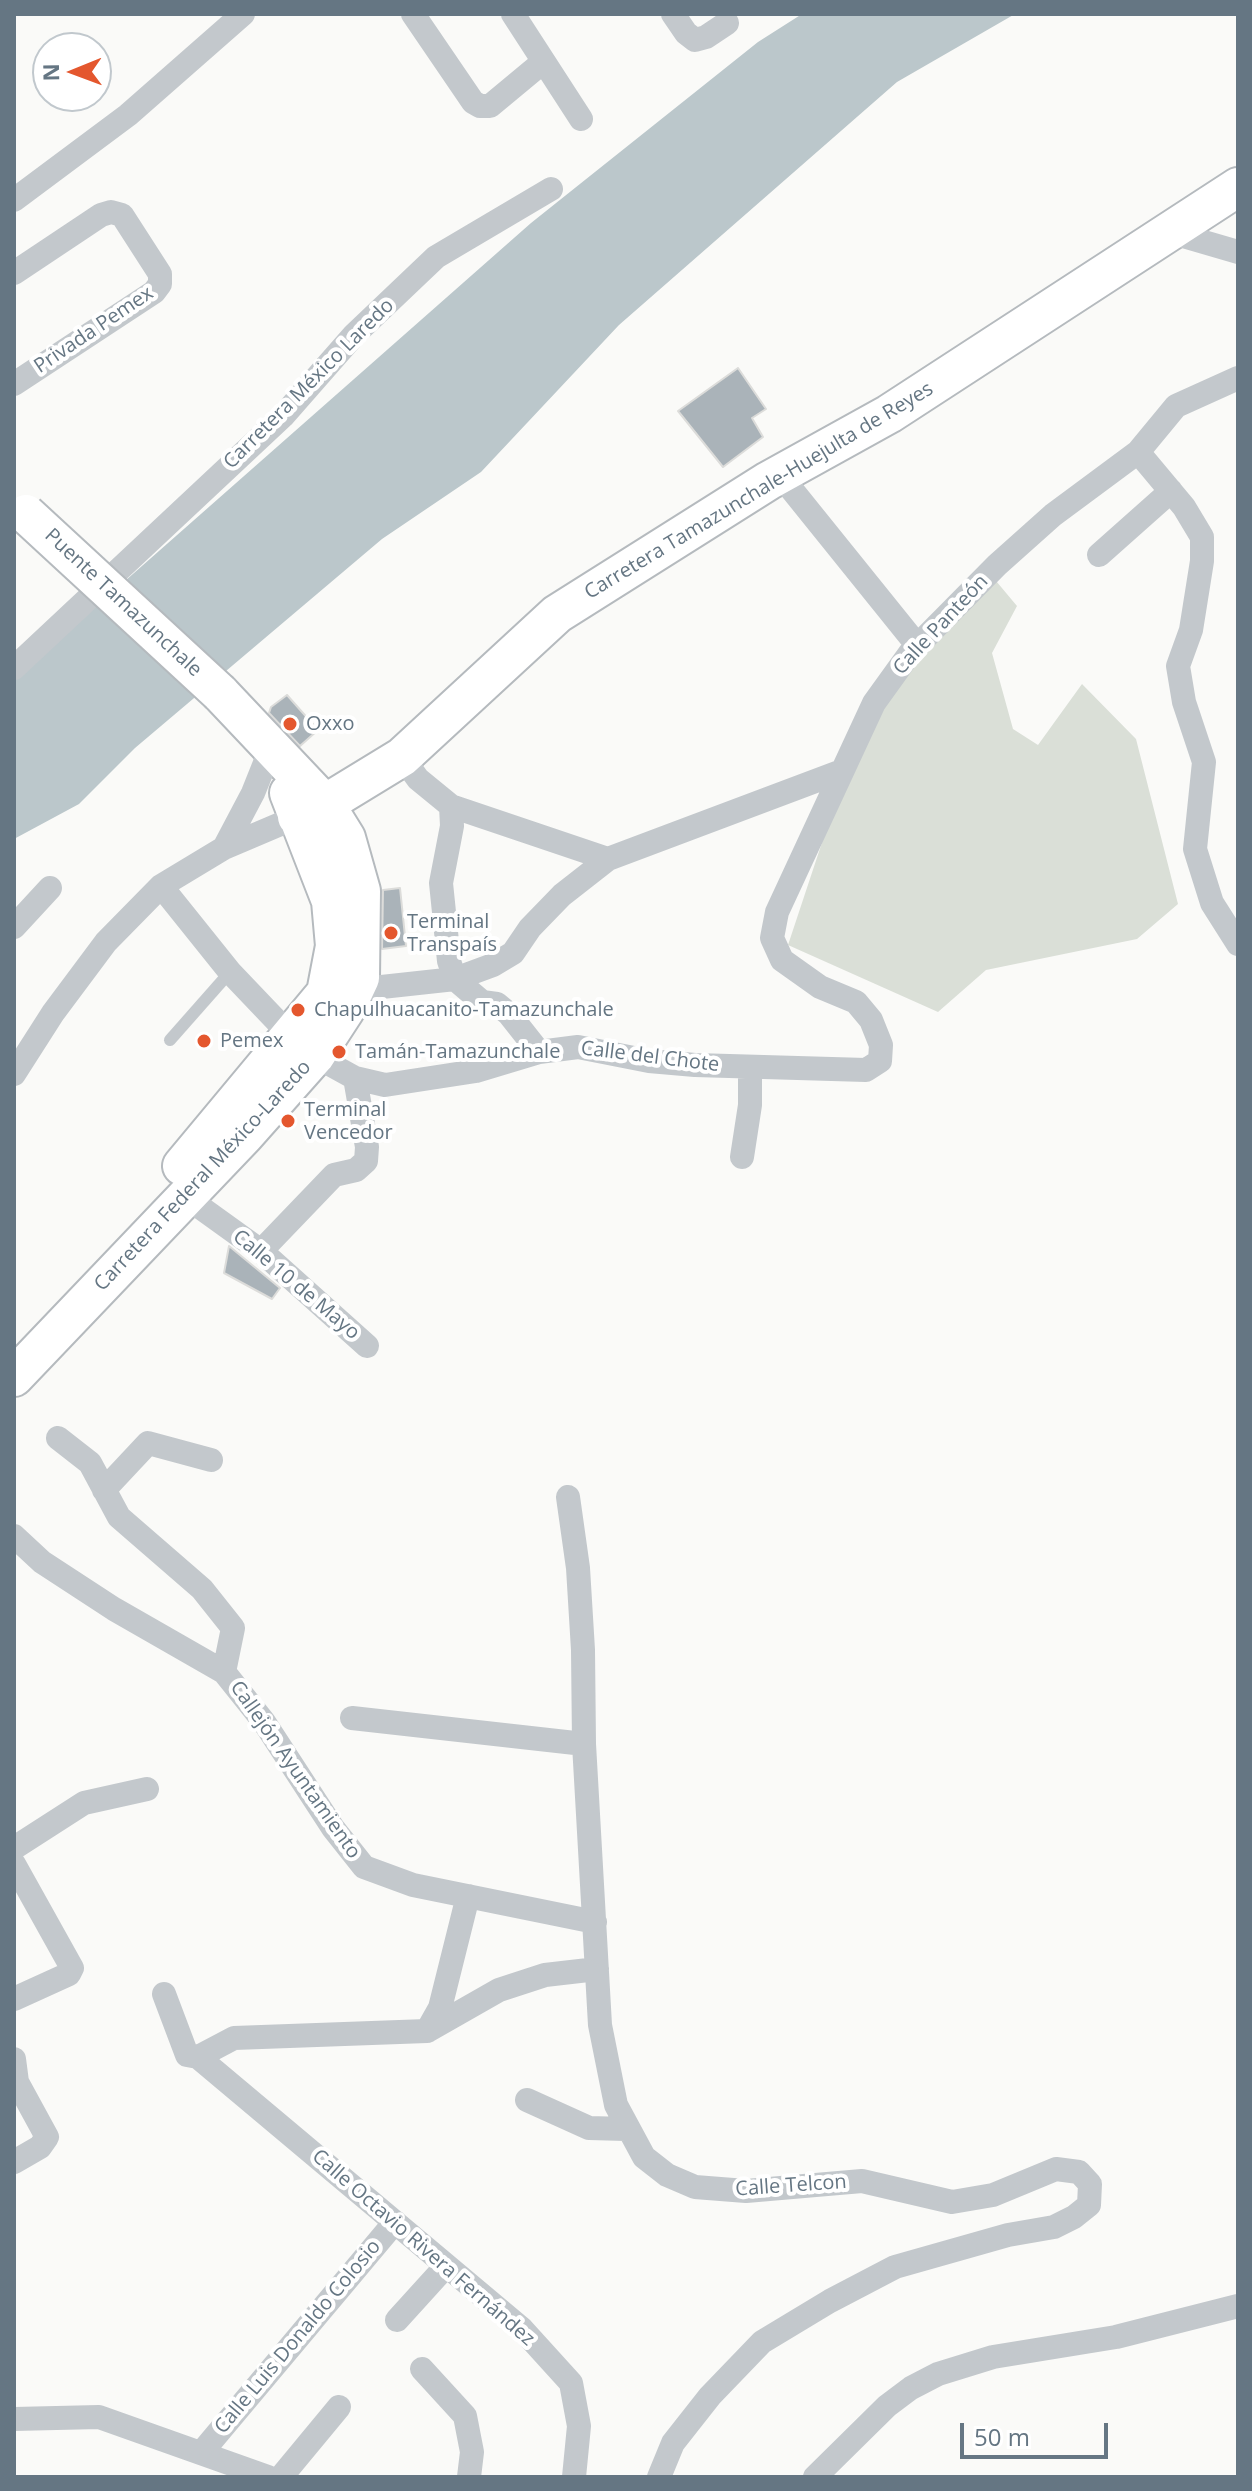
<!DOCTYPE html>
<html>
<head>
<meta charset="utf-8">
<style>
	body { margin:0 }
	#map { position:relative; width:1252px; height:2491px; overflow:hidden; background:#fafaf8; font-family:"Open Sans",sans-serif }
	canvas { display:block }
	.frame { position:absolute; inset:0; border:16px solid #657683; pointer-events:none }
	.north { position:absolute; left:32px; top:32px; width:80px; height:80px; box-sizing:border-box; background:#fff; border:2px solid #c1c8cd; border-radius:50%; rotate:269deg; font-size:22px; font-weight:700; line-height:32px; text-align:center; color:#657683 }
	.north::after { content:''; display:block; margin:auto; width:28px; height:36px; background:#e4572e; clip-path:polygon(50% 0,100% 100%,50% 72%,0 100%) }
	.scale { position:absolute; left:960px; top:2423px; width:148px; height:36px; box-sizing:border-box; border:4px solid #657683; border-top:0; padding-left:10px; font-size:24px; line-height:28px; white-space:nowrap; color:#657683; -webkit-text-stroke:6px #fff; paint-order:stroke }
</style>
</head>
<body>
<div id="map">
<canvas width="1252" height="2491"></canvas>
<div class="frame"></div>
<div class="north">N</div>
<div class="scale">50 m</div>
</div>
<script>
const ctx = document.querySelector('canvas').getContext('2d');
ctx.lineJoin = 'round';
function paint(path, color) {
  ctx.fillStyle = color;
  ctx.fill(path, 'evenodd');
}
function toPath(rows) {
  const path = new Path2D();
  for (const r of rows) {
    path.moveTo(r[0], r[1]);
    for (let i = 2; i < r.length; i += 2) path.lineTo(r[i], r[i + 1]);
  }
  return path;
}
function strokePath(path, color, width, dash) {
  ctx.strokeStyle = color;
  ctx.lineWidth = width;
  ctx.lineCap = dash ? 'butt' : 'round';
  ctx.setLineDash(dash || []);
  ctx.stroke(path);
}
function drawText(font, color, halo, rows, align = 'center') {
  ctx.font = font + ' "Open Sans",sans-serif';
  ctx.lineWidth = 8;
  ctx.setLineDash([]);
  ctx.textBaseline = 'middle';
  ctx.strokeStyle = halo;
  ctx.fillStyle = color;
  for (const [text, x, y, turn = 0] of rows) {
    ctx.save();
    ctx.translate(x, y);
    ctx.rotate((+turn || 0) * Math.PI / 180);
    ctx.textAlign = isNaN(turn) ? turn : align;
    if (halo) ctx.strokeText(text, 0, 0);
    ctx.fillText(text, 0, 0);
    ctx.restore();
  }
}
paint(toPath([
	[986,569,1017,606,992,653,1013,729,1038,745,1082,684,1136,739,1178,904,1137,939,986,970,938,1012,788,945,859,731]
]), '#dadfd7');
paint(toPath([
	[802,14,1015,14,897,82,619,325,481,472,382,539,135,748,79,804,14,839,14,674,58,640,531,223,758,42]
]), '#bbc7cb');
const building = toPath([
	[738,368,766,409,752,418,763,437,723,467,678,411,738,368],
	[287,695,318,730,300,746,269,713,271,707,287,695],
	[400,888,406,946,382,949,383,890,400,888],
	[229,1246,280,1288,272,1299,224,1273,229,1246]
]);
paint(building, '#aab3b9');
strokePath(building, '#dcdcda', 2);
const primary = toPath([
	[297,817,325,804,402,757,557,614,768,481,889,414,1238,187],
	[182,1166,326,993,335,946,331,901,289,793],
	[14,1377,244,1136,315,1056,345,1010,360,978,361,891,346,838,325,804,220,693]
]);
strokePath(primary, '#b5babe', 42);
strokePath(toPath([
	[170,1040,230,972]
]), '#c3c8cc', 12);
strokePath(toPath([
	[413,14,473,102,480,106,490,106,543,62],
	[513,14,581,119],
	[673,14,686,33,695,40,706,37,727,23],
	[14,200,128,115,243,14],
	[1166,231,1238,252],
	[14,273,101,215,111,212,122,215,160,274,160,284,154,292,14,384],
	[1138,452,1184,507,1202,537,1202,561,1191,630,1178,666,1184,702,1204,762,1195,849,1212,903,1238,944],
	[780,475,917,645],
	[1099,555,1171,491],
	[14,668,283,416,354,335,436,257,551,189],
	[402,757,418,779,451,806,608,859,842,771],
	[451,806,452,826,441,883,449,961,455,979,482,1002,497,1004,509,1014,539,1052],
	[224,848,253,793,271,748],
	[161,886,230,972,291,1036,315,1056,355,1078,385,1085,476,1071,539,1052,578,1047,649,1061,695,1065,866,1070,880,1061,881,1045,871,1020,856,1002,820,987,782,960,772,938,777,912,874,703,910,653,997,565,1053,515,1138,452,1176,406,1238,378],
	[14,927,50,888],
	[354,990,455,979,493,965,513,953,530,928,562,895,608,859],
	[14,1074,53,1013,106,942,161,886,224,848,297,817],
	[742,1157,750,1105,750,1069],
	[186,1197,261,1251,367,1346],
	[261,1251,334,1175,356,1170,366,1161,367,1147,355,1078],
	[58,1438,90,1463,119,1517,202,1589,233,1628,224,1672],
	[104,1490,148,1443,211,1460],
	[568,1497,578,1568,583,1650,584,1744,600,2025,616,2105,644,2157,667,2175,695,2187,746,2191,862,2181,952,2202,993,2195,1056,2169,1079,2172,1090,2184,1089,2205,1074,2217,1054,2227,1008,2235,895,2267,830,2301,762,2342,710,2396,673,2443,659,2477],
	[14,1536,42,1562,114,1609,224,1672,264,1722,333,1828,364,1867,413,1885,595,1922],
	[352,1718,584,1744],
	[14,1848,84,1803,147,1789],
	[14,1864,72,1968,69,1974,14,1999],
	[164,1994,187,2055,198,2057,522,2329,571,2383,579,2426,574,2477],
	[427,2031,499,1990,545,1975,597,1969],
	[198,2057,234,2038,427,2031,440,2008,468,1896],
	[14,2059,17,2082,47,2137,40,2147,14,2162],
	[527,2100,589,2128,626,2129],
	[397,2320,446,2266],
	[422,2369,465,2416,472,2452,469,2477],
	[14,2419,99,2417,268,2477],
	[202,2452,395,2222],
	[281,2477,339,2407],
	[815,2477,887,2406,911,2388,938,2374,993,2357,1116,2337,1238,2306]
]), '#c3c8cc', 24);
strokePath(primary, '#fff', 38);
const primaryBridge = toPath([
	[26,514,220,693]
]);
strokePath(primaryBridge, '#b5babe', 42, []);
strokePath(primaryBridge, '#fff', 38);
for (const [x, y, r, color] of [
	[290,724,8,"#e4572e"],
	[391,933,8,"#e4572e"],
	[298,1010,8,"#e4572e"],
	[204,1041,8,"#e4572e"],
	[339,1052,8,"#e4572e"],
	[288,1121,8,"#e4572e"]
]) {
  const dot = new Path2D();
  dot.arc(x, y, r, 0, 2 * Math.PI);
  ctx.fillStyle = color;
  ctx.fill(dot);
  strokePath(dot, '#fff', 3);
}
drawText('20px', '#657683', '#fff', [
	["Privada Pemex",94,330,-34],
	["Carretera México Laredo",309,384,-45],
	["Carretera Tamazunchale-Huejulta de Reyes",759,491,-31],
	["Puente Tamazunchale",123,603,43],
	["Calle Panteón",941,625,-47],
	["Calle del Chote",650,1057,7],
	["Carretera Federal México-Laredo",203,1176,-47],
	["Calle 10 de Mayo",296,1285,40],
	["Callejón Ayuntamiento",295,1770,55],
	["Calle Telcon",791,2186,-4],
	["Calle Octavio Rivera Fernández",423,2248,41],
	["Calle Luis Donaldo Colosio",298,2337,-50]
]);
drawText('20px', '#657683', '#fff', [
	["Oxxo",306,724],
	["Terminal",407,922],
	["Transpaís",407,945],
	["Chapulhuacanito-Tamazunchale",314,1010],
	["Pemex",220,1041],
	["Tamán-Tamazunchale",355,1052],
	["Terminal",304,1110],
	["Vencedor",304,1133]
], 'left');
</script>
</body>
</html>
